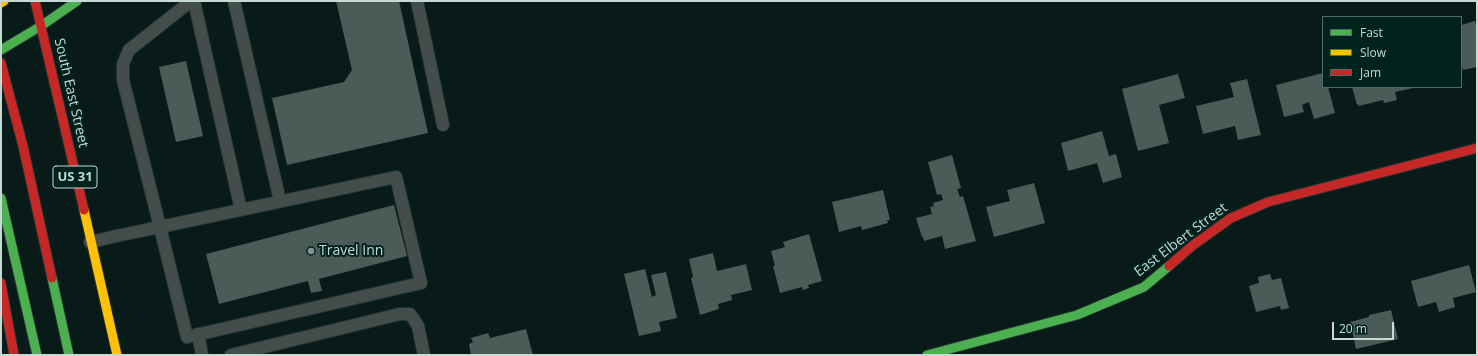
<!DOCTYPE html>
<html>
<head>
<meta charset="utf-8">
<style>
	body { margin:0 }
	#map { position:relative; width:1478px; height:356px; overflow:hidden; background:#081b18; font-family:"Open Sans",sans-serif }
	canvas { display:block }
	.frame { position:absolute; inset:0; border:2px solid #c6d9d5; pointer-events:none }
	.legend { position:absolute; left:1322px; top:16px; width:140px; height:72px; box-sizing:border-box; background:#00231e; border:1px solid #4f6c67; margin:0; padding:5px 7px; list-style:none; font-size:12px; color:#c6d9d5 }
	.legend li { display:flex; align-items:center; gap:8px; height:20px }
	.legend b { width:20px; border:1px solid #4f6c67 }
	.scale { position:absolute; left:1332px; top:322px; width:62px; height:18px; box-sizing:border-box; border:2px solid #c6d9d5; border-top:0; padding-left:5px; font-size:12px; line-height:14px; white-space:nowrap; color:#c6d9d5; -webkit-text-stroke:3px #00231e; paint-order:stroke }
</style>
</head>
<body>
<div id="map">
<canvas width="1478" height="356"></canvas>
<div class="frame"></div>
<ul class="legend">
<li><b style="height:5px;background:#4caf50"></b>Fast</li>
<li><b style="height:5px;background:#ffc107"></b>Slow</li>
<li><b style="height:5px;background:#c62828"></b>Jam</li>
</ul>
<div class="scale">20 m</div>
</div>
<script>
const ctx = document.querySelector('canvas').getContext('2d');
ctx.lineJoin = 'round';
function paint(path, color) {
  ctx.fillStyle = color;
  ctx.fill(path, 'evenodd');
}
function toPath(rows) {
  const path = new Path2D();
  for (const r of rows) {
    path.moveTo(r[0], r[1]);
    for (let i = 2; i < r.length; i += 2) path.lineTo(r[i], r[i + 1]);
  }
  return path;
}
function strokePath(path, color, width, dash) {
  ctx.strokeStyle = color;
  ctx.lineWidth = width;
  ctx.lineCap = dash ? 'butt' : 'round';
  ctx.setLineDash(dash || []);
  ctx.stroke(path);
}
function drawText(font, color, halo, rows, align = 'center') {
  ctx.font = font + ' "Open Sans",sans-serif';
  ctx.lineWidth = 4;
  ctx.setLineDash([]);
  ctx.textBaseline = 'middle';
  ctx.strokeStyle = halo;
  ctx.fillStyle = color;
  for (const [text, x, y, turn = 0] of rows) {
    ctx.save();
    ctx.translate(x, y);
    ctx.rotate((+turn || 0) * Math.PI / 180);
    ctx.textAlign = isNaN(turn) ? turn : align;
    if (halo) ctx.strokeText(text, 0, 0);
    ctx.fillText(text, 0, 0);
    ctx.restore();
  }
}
paint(toPath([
	[336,1,399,1,428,133,287,165,272,98,344,82,352,70],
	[1475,21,1477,28,1477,67,1463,70,1461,61,1461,25],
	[186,61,203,136,176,142,159,67],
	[1323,73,1323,87,1328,87,1335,113,1314,119,1309,102,1302,105,1304,112,1284,117,1276,85],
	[1178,74,1185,98,1159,105,1169,143,1138,151,1122,89],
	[1247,79,1261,135,1238,140,1235,126,1203,134,1196,106,1234,97,1230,83],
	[1352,87,1413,87,1413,88,1395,92,1397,100,1384,103,1383,100,1359,106,1358,104,1357,105],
	[1102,131,1109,156,1116,154,1122,177,1103,183,1097,163,1068,171,1061,143],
	[952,155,961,188,957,189,960,197,963,196,976,241,945,249,942,236,924,241,923,237,922,237,916,218,932,214,930,207,934,206,933,203,943,200,941,194,937,195,928,162],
	[1034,183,1045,223,994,237,986,207,1010,201,1007,190],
	[883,190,890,220,887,220,888,223,862,230,861,226,839,232,832,202],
	[394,205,407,256,319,279,322,291,311,293,308,281,219,304,206,254],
	[809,234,822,281,808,285,809,288,803,290,802,287,780,293,773,266,775,266,771,251,785,247,783,242],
	[713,253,717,271,746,264,752,290,731,295,732,300,718,304,719,309,700,315,691,278,693,277,689,259],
	[1469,265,1476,292,1453,298,1455,307,1439,312,1436,302,1418,307,1411,281],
	[645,269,652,297,656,295,651,275,666,272,677,318,659,322,661,331,639,336,624,274],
	[1270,274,1272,280,1281,278,1289,308,1281,310,1280,306,1256,312,1249,286,1259,283,1258,277],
	[1391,310,1398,339,1356,349,1350,322,1369,317,1369,315],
	[526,329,533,355,471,355,469,344,473,342,471,338,488,333,490,338]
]), '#4b5b58');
const lane = toPath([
	[194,1,241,210],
	[234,1,280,201],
	[417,1,443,125],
	[90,242,121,235,160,227,396,177,421,283,187,337,160,227,123,80,123,64,129,50,191,1],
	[198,334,202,355],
	[231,355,400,314,410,314,413,318,418,326,424,355]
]);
const fast = toPath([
	[1,50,41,26,77,1],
	[1,198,37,355],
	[52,278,69,355],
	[927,355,1077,315,1144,287,1169,266]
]);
const slow = toPath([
	[1,3,4,1],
	[84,210,117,355]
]);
const jam = toPath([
	[35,1,84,210],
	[1,63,23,146,52,278],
	[1169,266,1192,246,1231,218,1268,202,1477,148],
	[1,283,14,355]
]);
strokePath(lane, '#243432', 14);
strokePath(fast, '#243432', 11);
strokePath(slow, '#243432', 11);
strokePath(jam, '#243432', 11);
strokePath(lane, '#434e4c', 12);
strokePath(fast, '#4caf50', 9);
strokePath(slow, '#ffc107', 9);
strokePath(jam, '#c62828', 9);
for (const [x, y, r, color] of [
	[311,251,4,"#849693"]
]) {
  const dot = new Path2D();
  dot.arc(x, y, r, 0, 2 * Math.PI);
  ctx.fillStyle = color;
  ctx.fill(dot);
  strokePath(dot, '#00231e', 1.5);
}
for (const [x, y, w] of [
	[75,177,44]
]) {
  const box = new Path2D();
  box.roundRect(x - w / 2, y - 11, w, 22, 3);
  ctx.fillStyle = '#00231e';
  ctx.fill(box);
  strokePath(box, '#c6d9d5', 1);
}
drawText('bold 13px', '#c6d9d5', null, [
	["US 31",75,177]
]);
drawText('14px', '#c6d9d5', '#00231e', [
	["South East Street",71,93,77],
	["East Elbert Street",1181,240,-37]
]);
drawText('14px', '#c6d9d5', '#00231e', [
	["Travel Inn",319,251]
], 'left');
</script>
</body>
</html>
